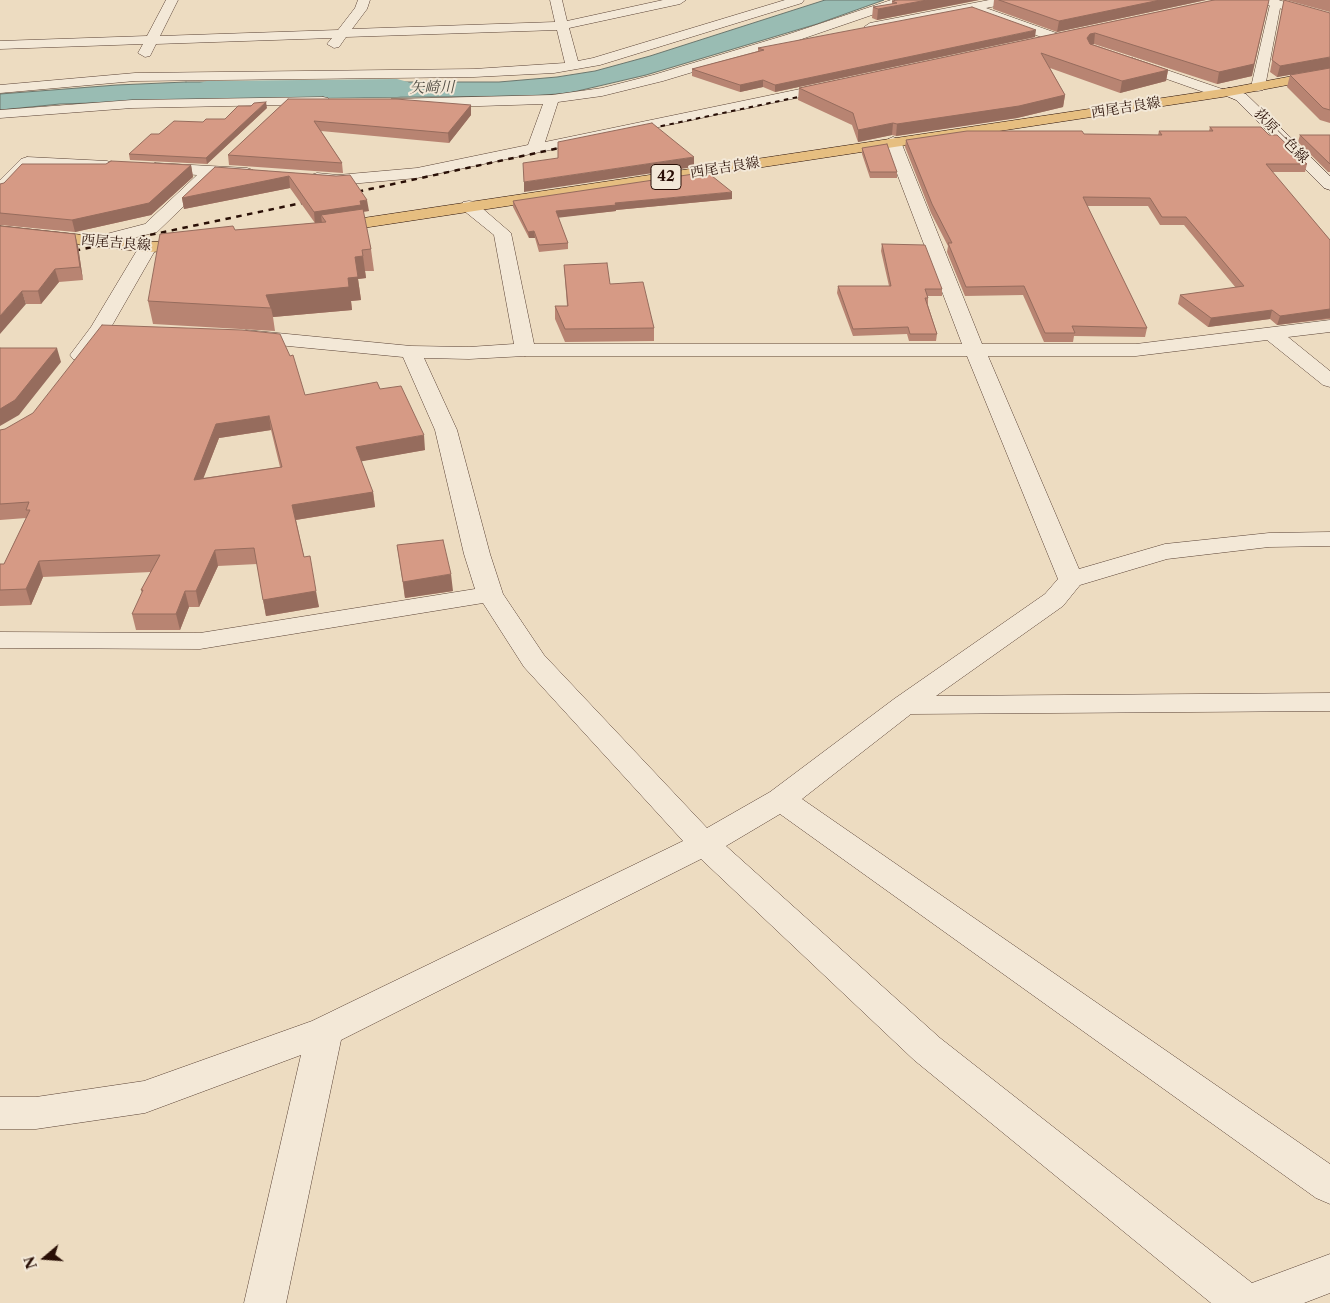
<!DOCTYPE html>
<html>
<head>
<meta charset="utf-8">
<style>
	body { margin:0 }
	#map { position:relative; width:1330px; height:1303px; overflow:hidden; background:#eddcc1; font-family:"Libre Caslon Text",serif }
	canvas { display:block }
	.north { position:absolute; left:20px; top:1233px; width:50px; height:50px; -webkit-text-stroke:4px #f3e8d7; paint-order:stroke; rotate:252deg; font-size:14px; font-weight:700; line-height:20px; text-align:center; color:#290f06 }
	.north::after { content:''; display:block; margin:auto; width:18px; height:22px; background:#290f06; clip-path:polygon(50% 0,100% 100%,50% 72%,0 100%) }
</style>
</head>
<body>
<div id="map">
<canvas width="1330" height="1303"></canvas>
<div class="north">N</div>
</div>
<script>
const ctx = document.querySelector('canvas').getContext('2d');
ctx.lineJoin = 'round';
function paint(path, color) {
  ctx.fillStyle = color;
  ctx.fill(path, 'evenodd');
}
function toPath(rows) {
  const path = new Path2D();
  for (const r of rows) {
    path.moveTo(r[0], r[1]);
    for (let i = 2; i < r.length; i += 2) path.lineTo(r[i], r[i + 1]);
  }
  return path;
}
function strokePath(path, color, width, dash) {
  ctx.strokeStyle = color;
  ctx.lineWidth = width;
  ctx.lineCap = dash ? 'butt' : 'round';
  ctx.setLineDash(dash || []);
  ctx.stroke(path);
}
function drawText(font, color, halo, rows, align = 'center') {
  ctx.font = font + ' "Libre Caslon Text","Noto Serif JP",serif';
  ctx.lineWidth = 4;
  ctx.setLineDash([]);
  ctx.textBaseline = 'middle';
  ctx.strokeStyle = halo;
  ctx.fillStyle = color;
  for (const [text, x, y, turn = 0] of rows) {
    ctx.save();
    ctx.translate(x, y);
    ctx.rotate((+turn || 0) * Math.PI / 180);
    ctx.textAlign = isNaN(turn) ? turn : align;
    if (halo) ctx.strokeText(text, 0, 0);
    ctx.fillText(text, 0, 0);
    ctx.restore();
  }
}
const water = toPath([
	[825,0,884,0,817,24,646,75,569,93,533,96,308,98,322,82,499,82,557,77,595,71,650,56,825,0],
	[186,82,296,82,280,97,60,104,0,110,0,94,117,85,186,82]
]);
paint(water, '#99bcb3');
strokePath(water, '#6c776e', 1);
paint(toPath([
	[397,79,408,82,412,88,408,94,397,97,207,99,196,96,192,90,196,84,207,81,397,79]
]), '#99bcb3');
const minor = toPath([
	[166,0,178,0,160,36,338,30,355,8,358,0,370,0,367,9,352,29,555,22,550,0,562,0,567,21,663,0,686,0,680,4,569,28,578,61,593,58,785,0,804,0,802,3,600,65,554,73,474,77,135,81,0,93,0,85,135,73,474,69,565,63,557,30,346,37,339,47,334,48,327,44,332,38,156,44,150,56,145,57,138,53,143,44,0,49,0,41,147,36,166,0],
	[891,0,909,0,907,3,796,41,663,81,602,96,558,102,545,142,834,82,839,83,841,86,839,89,417,178,338,185,317,183,311,181,309,178,311,175,317,173,338,175,417,168,528,145,543,104,480,106,396,106,391,105,389,102,391,99,552,95,602,88,653,75,786,35,891,0],
	[989,0,1014,0,1012,3,986,8,1062,35,1063,38,1062,41,1052,41,971,11,870,31,864,27,870,23,989,0],
	[1271,0,1279,0,1281,3,1265,87,1263,90,1258,91,1253,90,1251,87,1271,0],
	[1132,58,1225,90,1227,93,1225,96,1215,96,1127,65,1125,62,1132,58],
	[323,97,328,98,330,101,328,104,132,108,0,118,0,110,132,100,323,97],
	[893,137,898,139,901,142,982,344,1136,344,1330,320,1330,332,1288,337,1330,371,1330,387,1323,385,1267,340,1136,356,988,356,1079,569,1165,544,1269,533,1330,532,1330,546,1269,547,1167,559,1080,585,1063,606,936,696,1330,693,1330,711,911,714,802,799,1330,1164,1330,1204,1316,1198,780,814,726,846,940,1038,1252,1283,1330,1254,1330,1293,1304,1303,1211,1303,914,1060,701,859,341,1040,286,1303,244,1303,301,1055,145,1113,36,1129,0,1129,0,1097,36,1097,144,1081,312,1021,683,841,524,667,483,603,200,649,0,648,0,632,200,633,475,589,464,554,435,430,403,357,246,342,239,340,236,336,239,332,246,330,411,346,469,347,514,344,494,235,463,210,461,206,463,202,469,201,475,202,511,233,534,344,962,344,885,142,888,139,893,137],
	[525,356,967,356,1058,579,1045,594,894,699,770,792,707,828,544,655,503,594,490,554,457,430,424,358,469,359,525,356],
	[27,157,107,161,113,163,115,166,113,169,107,171,31,167,6,194,0,195,0,180,21,159,27,157],
	[155,163,247,168,253,170,255,173,253,176,247,178,215,176,157,232,97,247,91,246,88,242,91,238,145,224,197,175,149,171,147,168,149,165,155,163],
	[148,242,154,243,157,247,110,329,87,359,80,361,73,359,70,355,91,327,139,247,142,243,148,242]
]);
const tertiary = toPath([
	[1258,0,1278,0,1330,14,1330,22,1260,3,1258,0]
]);
const secondary = toPath([
	[1229,88,1246,94,1330,176,1330,190,1324,188,1236,100,1224,95,1222,92,1224,89,1229,88]
]);
const primary = toPath([
	[1330,69,1330,77,1229,96,330,233,324,232,321,228,324,224,330,223,1229,88,1330,69],
	[0,226,148,242,195,240,201,241,204,245,201,249,195,250,148,252,0,236,0,226]
]);
strokePath(minor, '#5a4235', 1);
strokePath(tertiary, '#5a4235', 1);
strokePath(secondary, '#290f06', 1);
strokePath(primary, '#290f06', 1);
paint(minor, '#f3e8d7');
paint(tertiary, '#f3e8d7');
paint(secondary, '#f3e8d7');
paint(primary, '#e6be80');
strokePath(toPath([
	[643,130,812,94],
	[558,148,572,145]
]), '#290f06', 2, [4.5, 4.5]);
strokePath(toPath([
	[347,194,564,147],
	[64,253,316,200]
]), '#290f06', 2.5, [5.5, 5.5]);
paint(toPath([
	[979,0,877,20,872,18,873,7,892,4,892,1],
	[994,0,1206,0,1057,32,993,9],
	[1214,0,1252,76,1217,84,1094,44,1092,44,1168,70,1166,81,1120,93,1050,68,1065,95,1063,107,1017,118,896,136,892,135,858,142,852,125,798,100,799,88],
	[1284,0,1330,68,1277,77,1270,72],
	[1286,0,1330,0,1330,12],
	[1035,37,775,92,763,87,740,92,692,76,692,69,758,51,758,48],
	[1330,68,1330,123,1320,120,1287,87,1290,75],
	[288,99,471,105,471,115,449,143,321,131,342,163,343,173,229,165,228,155],
	[267,108,207,164,130,160,129,154,159,134,203,122,225,119],
	[1210,127,1269,135,1307,164,1305,172,1272,172,1330,240,1330,319,1277,325,1270,319,1208,327,1178,304,1180,295,1236,288,1184,225,1160,225,1148,206,1087,206,1147,328,1145,337,1074,336,1073,342,1044,342,1023,295,965,296,947,252,948,246,931,213,905,147,906,140,1084,134,1158,135,1159,131,1209,131],
	[1300,135,1330,135,1330,172,1328,172,1298,142],
	[862,148,897,172,897,178,870,178,862,154],
	[191,165,193,177,151,215,75,232,0,225,0,184],
	[215,167,336,176,369,211,363,212,371,249,374,271,365,271,366,278,358,279,361,300,351,301,352,310,273,317,275,331,153,324,148,301,235,230,315,223,290,188,184,209,182,198],
	[732,199,616,210,616,211,558,217,568,243,568,249,539,252,535,238,529,238,513,207,513,201],
	[0,226,78,246,83,280,59,282,41,304,26,304],
	[882,244,942,289,942,296,928,296,928,305,937,334,936,341,909,341,907,334,853,336,837,293,838,286,889,286,881,251],
	[564,265,610,284,654,328,654,341,565,342,555,319,555,306,567,306],
	[380,389,425,450,361,461,373,492,375,507,296,520,304,557,319,607,266,616,257,564,218,566,199,607,189,607,180,630,136,630,132,614,142,593,141,590,151,572,43,577,31,605,0,606,0,564,4,564,26,518,0,520,0,430,305,395],
	[271,430,280,467,203,478,219,438],
	[397,545,453,591,405,598]
]), '#b88472');
paint(toPath([
	[927,0,979,0,877,20,878,9],
	[1160,0,1206,0,1057,32,1059,21],
	[1269,0,1252,76,1217,84,1219,72],
	[1036,30,1035,37,775,92,775,85],
	[1095,33,1094,44,1089,45,1087,38,1090,34],
	[1330,57,1330,68,1277,77,1280,66],
	[1168,70,1166,81,1120,93,1122,81],
	[763,80,763,87,740,92,740,85],
	[1065,95,1063,107,1017,118,896,136,897,124],
	[266,102,267,108,207,164,206,158],
	[471,105,471,115,449,143,448,133],
	[893,123,892,135,858,142,858,130],
	[694,157,694,167,524,192,524,182],
	[191,165,193,177,151,215,75,232,72,220],
	[289,176,290,188,184,209,182,198],
	[732,192,732,199,616,210,616,211,556,218,556,211,615,203],
	[367,200,369,211,321,215,322,223,315,224,314,212,360,201],
	[534,231,535,238,529,238,528,232],
	[75,234,78,246,83,280,80,267],
	[363,256,366,278,358,279,361,300,351,301,352,310,273,317,271,308,266,295,348,278,355,257],
	[55,269,59,282,41,304,38,291],
	[22,291,26,304,0,334,0,316],
	[1330,309,1330,318,1277,325,1280,316],
	[1272,310,1270,319,1208,327,1211,318],
	[57,348,61,362,19,415,0,426,0,409],
	[269,416,271,430,219,438,197,495,194,480,216,424],
	[424,435,425,450,358,462,356,447],
	[373,492,375,507,295,520,292,505],
	[215,550,218,566,199,607,196,591],
	[39,561,43,577,31,605,26,589],
	[451,574,453,591,405,598,403,582],
	[185,591,189,607,180,630,176,614],
	[316,591,319,607,266,616,263,600]
]), '#966c5d');
const building = toPath([
	[897,0,927,0,878,9,873,7,897,3,892,1,897,0],
	[999,0,1160,0,1059,21,999,0],
	[1214,0,1269,0,1254,64,1219,72,1095,33,1090,34,1087,38,1090,44,1168,70,1122,81,1041,53,1065,95,1019,106,897,124,893,123,858,130,853,113,799,88,1214,0],
	[1284,0,1330,13,1330,57,1280,66,1272,60,1284,0],
	[972,7,1036,30,775,85,763,80,740,85,692,69,764,50,758,48,972,7],
	[1330,68,1330,110,1323,108,1290,75,1330,68],
	[288,99,396,99,471,105,448,133,314,121,342,163,228,155,288,99],
	[266,102,206,158,129,154,151,134,159,134,174,121,203,122,206,119,225,119,238,106,251,106,254,103,266,102],
	[652,123,694,157,524,182,523,163,558,158,558,142,652,123],
	[1210,127,1261,127,1269,135,1277,135,1307,164,1266,164,1330,240,1330,309,1280,316,1272,310,1211,318,1180,295,1244,286,1186,217,1162,217,1150,198,1083,197,1147,328,1072,326,1075,333,1045,333,1024,286,966,287,948,243,952,243,932,204,906,140,967,131,1082,131,1084,134,1162,135,1159,131,1213,131,1210,127],
	[1300,135,1330,135,1330,164,1300,135],
	[887,144,897,172,870,172,862,148,887,144],
	[111,161,191,165,149,203,72,220,0,213,0,184,4,183,22,164,106,164,111,161],
	[215,167,336,176,350,175,367,200,360,201,361,205,314,212,289,176,182,198,215,167],
	[707,172,732,192,615,203,616,205,556,211,568,243,539,245,534,231,528,232,513,201,707,172],
	[363,209,371,249,362,250,363,256,355,257,358,277,348,278,349,287,266,295,271,308,148,301,160,234,233,226,235,230,326,222,321,215,363,209],
	[0,226,75,234,80,267,55,269,38,291,22,291,0,316,0,226],
	[882,244,925,245,942,289,925,289,928,298,925,298,937,334,910,334,908,327,853,329,838,286,891,286,882,244],
	[607,263,610,284,643,282,654,328,565,329,555,306,568,306,564,265,607,263],
	[102,325,242,330,280,334,290,356,293,355,305,395,377,382,380,389,401,386,424,435,356,447,373,492,292,505,304,557,310,556,316,591,263,600,254,548,215,550,196,591,185,591,176,614,132,614,143,590,141,590,160,555,39,561,26,589,0,590,0,564,4,564,30,510,26,510,29,502,0,504,0,430,5,429,33,413,102,325],
	[269,416,282,467,194,480,216,424,269,416],
	[0,348,57,348,15,400,0,409,0,348],
	[443,540,451,574,403,582,397,545,443,540]
]);
paint(building, '#d69a85');
strokePath(building, '#966c5d', 1);
drawText('14px', '#290f06', '#f3e8d7', [
	["西尾吉良線",1126,108,-9],
	["荻原一色線",1281,136,45],
	["西尾吉良線",725,168,-9],
	["西尾吉良線",116,243,5]
]);
drawText('italic 15px', '#504c43', '#f3e8d7', [
	["矢崎川",432,88,-1]
]);
for (const [x, y, w] of [
	[666,177,30]
]) {
  const box = new Path2D();
  box.roundRect(x - w / 2, y - 12.5, w, 25, 4);
  ctx.fillStyle = '#f3e8d7';
  ctx.fill(box);
  strokePath(box, '#290f06', 1);
}
drawText('bold 15px', '#290f06', null, [
	["42",666,177]
]);
</script>
</body>
</html>
